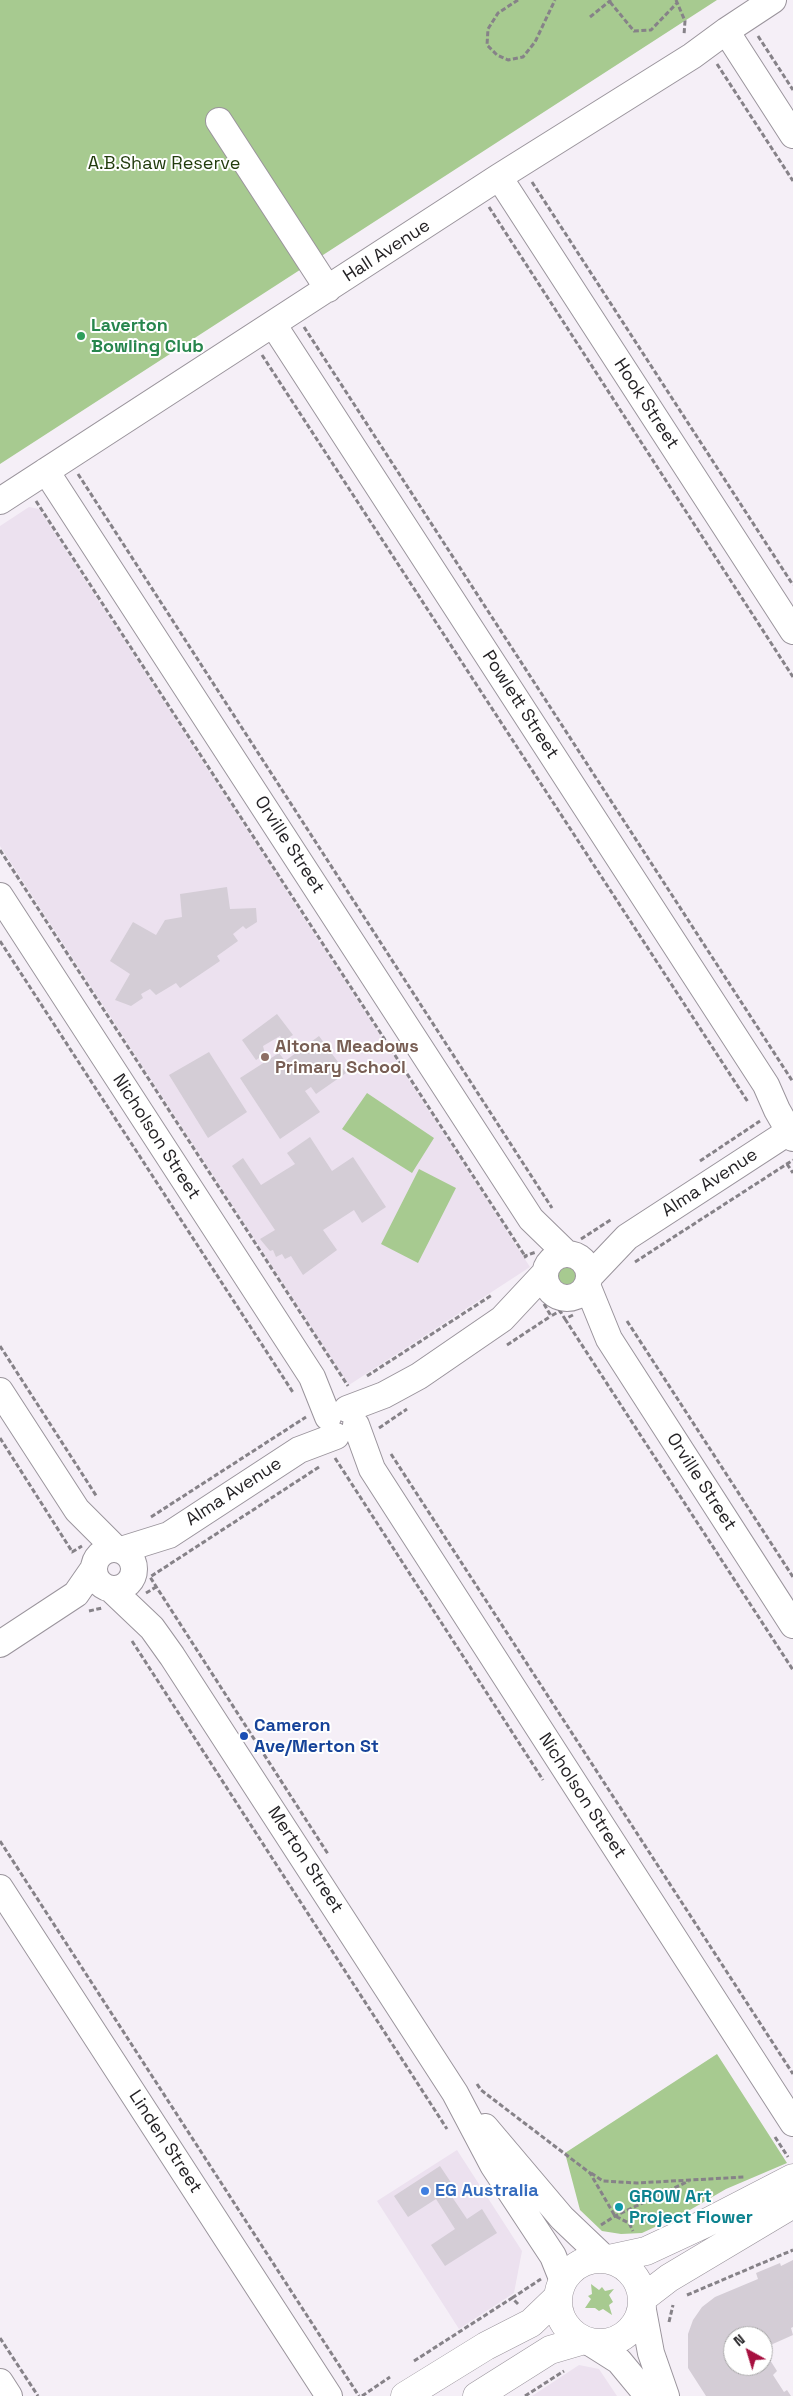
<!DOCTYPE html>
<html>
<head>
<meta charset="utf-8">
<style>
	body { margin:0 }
	#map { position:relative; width:793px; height:2396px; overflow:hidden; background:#f5eff7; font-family:"Space Grotesk",sans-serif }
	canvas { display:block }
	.north { position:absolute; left:723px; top:2326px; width:50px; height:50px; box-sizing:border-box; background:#fff; border:1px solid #a8a7a8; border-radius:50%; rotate:321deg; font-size:14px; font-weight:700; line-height:20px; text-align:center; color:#252326 }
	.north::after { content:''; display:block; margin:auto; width:18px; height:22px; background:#a7103f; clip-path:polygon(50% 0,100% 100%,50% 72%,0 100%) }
</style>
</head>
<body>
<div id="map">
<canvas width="793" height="2396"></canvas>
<div class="north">N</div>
</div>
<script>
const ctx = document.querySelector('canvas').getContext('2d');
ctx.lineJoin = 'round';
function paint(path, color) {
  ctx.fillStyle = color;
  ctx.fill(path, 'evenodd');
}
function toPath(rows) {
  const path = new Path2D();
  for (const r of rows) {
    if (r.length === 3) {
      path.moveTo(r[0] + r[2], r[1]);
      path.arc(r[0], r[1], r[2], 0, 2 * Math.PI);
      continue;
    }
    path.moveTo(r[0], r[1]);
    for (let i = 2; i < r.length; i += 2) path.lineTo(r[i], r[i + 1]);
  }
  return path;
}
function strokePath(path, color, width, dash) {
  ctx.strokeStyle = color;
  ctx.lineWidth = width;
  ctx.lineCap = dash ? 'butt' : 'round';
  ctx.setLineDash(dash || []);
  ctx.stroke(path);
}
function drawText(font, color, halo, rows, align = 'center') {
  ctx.font = font + ' "Space Grotesk",sans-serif';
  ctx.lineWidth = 4;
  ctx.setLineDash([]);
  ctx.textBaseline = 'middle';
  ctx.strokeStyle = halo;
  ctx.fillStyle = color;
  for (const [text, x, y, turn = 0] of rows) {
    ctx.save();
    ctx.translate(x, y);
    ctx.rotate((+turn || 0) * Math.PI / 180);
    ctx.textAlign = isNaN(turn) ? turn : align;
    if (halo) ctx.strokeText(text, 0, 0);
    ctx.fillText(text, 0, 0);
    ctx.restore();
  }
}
paint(toPath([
	[29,507,39,509,530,1267,349,1385,0,846,0,526],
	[457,2150,522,2251,514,2293,459,2329,377,2201],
	[579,2365,599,2369,617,2396,532,2396]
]), '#ece1ef');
paint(toPath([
	[0,0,717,0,0,464],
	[367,1093,434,1138,412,1173,342,1129],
	[419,1169,456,1188,418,1263,381,1244],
	[568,1275,10],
	[717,2054,787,2163,726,2189,683,2214,642,2233,621,2234,602,2231,580,2210,565,2153],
	[591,2284,599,2290,602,2287,605,2291,614,2289,609,2295,613,2302,609,2305,612,2315,603,2309,599,2311,595,2308,585,2308,591,2299,588,2296,592,2294]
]), '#a7ca90');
paint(toPath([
	[227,887,230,909,256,908,257,922,246,929,243,926,233,934,238,941,217,956,220,961,180,988,176,983,156,995,150,989,141,994,143,998,131,1006,115,1000,130,974,110,961,133,922,156,935,165,920,182,917,180,894],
	[277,1014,293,1035,283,1041,280,1036,263,1046,265,1054,256,1060,242,1040],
	[319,1036,346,1073,316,1094,311,1087,305,1091,320,1112,280,1139,240,1078,279,1053,285,1061],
	[209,1052,247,1112,208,1138,169,1075],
	[310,1137,332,1171,353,1157,386,1207,362,1223,354,1210,323,1230,337,1250,303,1275,291,1256,285,1259,282,1254,276,1257,273,1250,270,1251,260,1239,275,1230,232,1166,243,1158,261,1185,295,1164,287,1153],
	[440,2166,454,2187,448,2191,467,2219,482,2209,497,2233,445,2266,431,2245,455,2229,436,2199,408,2217,394,2196],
	[793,2260,793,2327,791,2328,793,2335,766,2347,763,2336,733,2336,733,2366,763,2366,763,2349,777,2371,773,2375,784,2392,787,2390,791,2396,706,2396,688,2368,688,2334,693,2320,702,2307,715,2297,758,2279,756,2273,780,2263,781,2266]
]), '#d4cdd6');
const minor = toPath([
	[726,31,793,135],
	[219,121,328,289],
	[499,177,793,631],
	[273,324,766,1085,777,1110,793,1138],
	[46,471,531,1219,567,1254],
	[0,501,499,177,692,56,726,31,773,0],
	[0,896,312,1377,328,1417],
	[567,1276,22],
	[589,1277,627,1237,793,1129],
	[587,1285,609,1339,793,1625],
	[0,1391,77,1510,116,1549],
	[347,1409,384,1395,419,1376,502,1319,545,1273],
	[356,1425,372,1469,793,2123],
	[114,1569,20],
	[121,1550,169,1535,299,1450,336,1436],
	[112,1590,152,1628,172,1656,455,2093,493,2165,553,2256,563,2281],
	[0,1644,76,1594,94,1568],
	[0,1888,329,2396],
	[485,2127,562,2218,604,2258],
	[642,2305,651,2353,666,2396],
	[589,2342,619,2361,648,2396],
	[0,2382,9,2396]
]);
const major = toPath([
	[600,2301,42],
	[609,2259,646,2251,704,2224,793,2178],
	[643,2298,669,2278,793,2204],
	[405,2396,486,2346,531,2323,558,2297],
	[477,2396,550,2350,584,2340]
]);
strokePath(minor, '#9a949c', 28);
strokePath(major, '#9a949c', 29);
strokePath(toPath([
	[518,0,498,13,488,29,487,45,497,55,508,60,523,57,535,42,555,0],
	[676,0,685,21,684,35],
	[610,2,634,31,651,30,677,3],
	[590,17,611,0],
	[758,36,793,90],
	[717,64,793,181],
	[532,182,793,585],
	[489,207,793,677],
	[304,327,793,1082],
	[262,355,748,1102],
	[78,474,552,1208],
	[36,501,525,1256],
	[0,850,348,1386],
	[0,941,294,1394],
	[700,1161,760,1121],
	[787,1164,793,1173],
	[581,1239,612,1219],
	[526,1258,525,1256,536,1252],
	[635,1262,793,1160],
	[544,1304,551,1316,560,1311,565,1319,575,1314],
	[565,1319,793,1670],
	[627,1321,793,1577],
	[507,1345,551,1316],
	[0,1346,97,1497],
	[367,1376,492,1295],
	[379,1428,407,1409],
	[0,1438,73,1553],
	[391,1454,793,2074],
	[335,1458,543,1780],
	[319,1467,150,1577,328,1854],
	[151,1517,306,1417],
	[72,1552,82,1546],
	[146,1593,156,1587],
	[89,1611,102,1608],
	[132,1641,447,2129],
	[0,1841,359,2396],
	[477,2084,481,2090,590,2173,615,2216,629,2223,633,2231],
	[775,2137,788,2157],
	[591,2173,603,2181,637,2183,744,2177],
	[601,2225,615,2216,689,2181],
	[687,2295,793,2250],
	[512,2298,541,2279],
	[669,2322,673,2305],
	[0,2338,38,2396],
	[414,2361,512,2298,519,2305],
	[362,2396,390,2377],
	[525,2396,564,2371]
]), '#868288', 3, [5, 2.5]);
strokePath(minor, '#fff', 26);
strokePath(major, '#fff', 28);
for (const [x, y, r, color] of [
	[81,336,5,"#2e9e5b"],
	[265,1057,5,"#8d6e63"],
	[244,1736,5,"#1a4fb4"],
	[425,2191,5,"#3f7fe0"],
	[619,2207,5,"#0f9aa8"]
]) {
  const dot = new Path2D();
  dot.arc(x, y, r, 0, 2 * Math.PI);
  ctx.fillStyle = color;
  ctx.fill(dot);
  strokePath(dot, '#fff', 2);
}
drawText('18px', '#223c0d', '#fff', [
	["A.B.Shaw Reserve",164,164]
]);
drawText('18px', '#252326', '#fff', [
	["Hall Avenue",387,251,-33],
	["Hook Street",646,404,57],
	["Powlett Street",520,705,57],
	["Orville Street",289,845,57],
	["Nicholson Street",156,1137,57],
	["Alma Avenue",710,1183,-33],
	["Orville Street",701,1482,57],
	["Alma Avenue",234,1492,-33],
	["Nicholson Street",582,1796,57],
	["Merton Street",305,1860,57],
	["Linden Street",165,2142,57]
]);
drawText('bold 18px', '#27864d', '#fff', [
	["Laverton",91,326],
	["Bowling Club",91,347]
], 'left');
drawText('bold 18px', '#785e54', '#fff', [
	["Altona Meadows",275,1047],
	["Primary School",275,1068]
], 'left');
drawText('bold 18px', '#164399', '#fff', [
	["Cameron",254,1726],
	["Ave/Merton St",254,1747]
], 'left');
drawText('bold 18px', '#366cbe', '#fff', [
	["EG Australia",435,2191]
], 'left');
drawText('bold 18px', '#0d838f', '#fff', [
	["GROW Art",629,2197],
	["Project Flower",629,2218]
], 'left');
</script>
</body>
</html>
